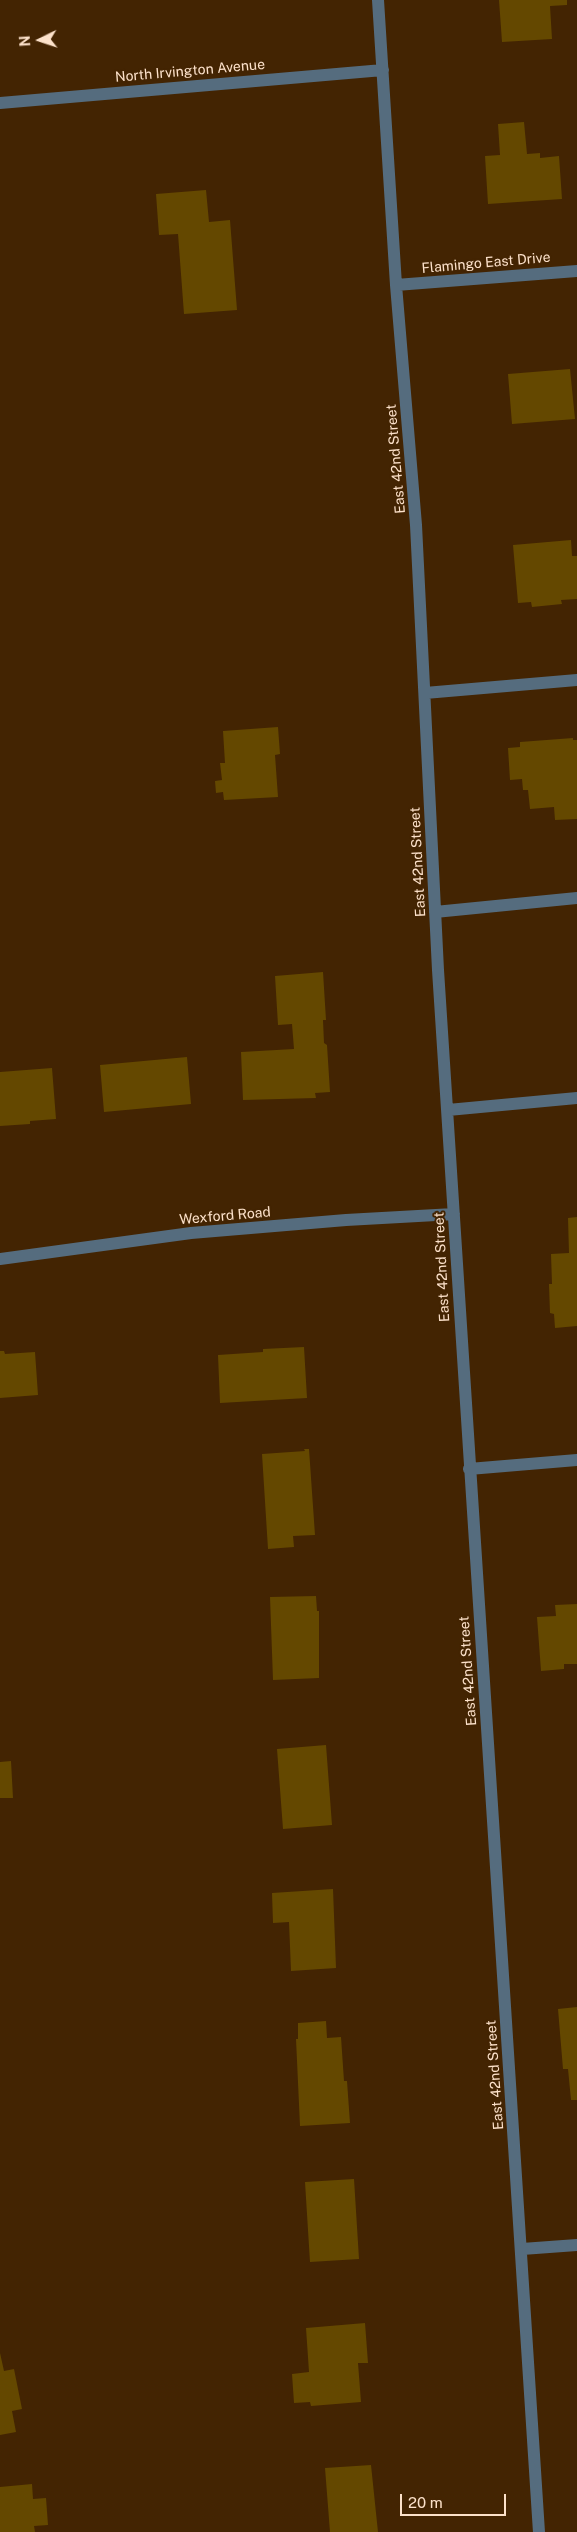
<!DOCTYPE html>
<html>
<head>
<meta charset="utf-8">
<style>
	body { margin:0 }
	#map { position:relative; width:577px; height:2532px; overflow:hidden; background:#432402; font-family:"Public Sans",sans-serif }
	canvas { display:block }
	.north { position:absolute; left:15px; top:15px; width:50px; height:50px; -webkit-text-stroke:4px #432402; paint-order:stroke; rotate:266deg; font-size:14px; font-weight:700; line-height:20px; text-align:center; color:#fce1ca }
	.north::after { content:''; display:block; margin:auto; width:18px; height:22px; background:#fce1ca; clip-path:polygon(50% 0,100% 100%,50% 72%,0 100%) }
	.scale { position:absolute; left:400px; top:2494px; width:106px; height:22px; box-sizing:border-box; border:2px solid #fce1ca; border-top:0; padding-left:6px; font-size:15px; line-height:18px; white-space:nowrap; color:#fce1ca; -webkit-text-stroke:4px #432402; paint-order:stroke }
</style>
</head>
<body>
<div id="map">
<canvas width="577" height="2532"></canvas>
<div class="north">N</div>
<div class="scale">20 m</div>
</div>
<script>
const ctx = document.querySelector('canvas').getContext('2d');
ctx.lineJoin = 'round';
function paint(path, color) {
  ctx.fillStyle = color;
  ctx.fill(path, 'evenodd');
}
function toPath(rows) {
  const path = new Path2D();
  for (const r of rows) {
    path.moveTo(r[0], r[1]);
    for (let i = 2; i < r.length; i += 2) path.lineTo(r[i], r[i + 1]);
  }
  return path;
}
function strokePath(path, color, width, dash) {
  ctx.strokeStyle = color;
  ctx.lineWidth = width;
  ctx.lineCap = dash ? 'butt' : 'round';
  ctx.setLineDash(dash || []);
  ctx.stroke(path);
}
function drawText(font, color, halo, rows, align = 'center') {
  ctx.font = font + ' "Public Sans",sans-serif';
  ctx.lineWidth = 4;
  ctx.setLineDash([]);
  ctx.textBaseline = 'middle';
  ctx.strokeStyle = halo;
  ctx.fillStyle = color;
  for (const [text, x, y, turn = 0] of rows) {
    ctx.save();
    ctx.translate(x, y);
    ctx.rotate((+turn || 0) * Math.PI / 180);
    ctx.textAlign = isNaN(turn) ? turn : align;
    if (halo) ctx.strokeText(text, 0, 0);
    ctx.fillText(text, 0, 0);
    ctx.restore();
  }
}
paint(toPath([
	[499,0,567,0,567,5,550,6,552,39,502,42],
	[524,122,527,154,540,153,540,158,559,156,562,199,488,204,485,156,500,155,498,124],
	[206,190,209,222,230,220,237,310,184,314,178,234,159,235,156,194],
	[570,369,575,419,512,424,508,374],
	[571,540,572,556,577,556,577,599,561,600,562,604,532,607,531,602,518,603,513,545],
	[278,727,280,754,275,755,278,797,224,800,223,792,216,793,215,781,222,780,220,763,225,763,223,731],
	[573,738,573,740,577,740,577,819,555,820,554,807,530,809,528,790,523,790,522,779,510,780,508,748,520,747,520,742],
	[323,972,326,1020,323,1020,324,1043,327,1045,330,1092,315,1093,316,1098,243,1100,241,1052,294,1049,292,1024,278,1025,275,976],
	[187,1057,191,1104,104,1112,100,1065],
	[52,1068,56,1119,30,1121,30,1124,0,1126,0,1072],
	[577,1217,577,1326,555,1328,554,1314,550,1313,549,1284,552,1284,551,1254,569,1253,568,1218],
	[304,1347,307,1398,220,1403,218,1355,263,1352,263,1349],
	[0,1351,4,1351,5,1354,35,1352,38,1395,0,1398],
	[304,1449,309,1449,315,1535,293,1536,294,1547,268,1549,262,1454,305,1451],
	[316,1596,317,1611,319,1611,319,1678,273,1680,270,1597],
	[577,1604,577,1664,564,1664,564,1669,541,1671,537,1617,556,1616,555,1605],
	[326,1745,332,1825,283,1829,277,1749],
	[11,1761,13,1798,0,1798,0,1762],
	[333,1889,336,1968,291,1971,289,1922,273,1923,272,1893],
	[577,2007,577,2100,571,2100,568,2069,563,2069,558,2009],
	[326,2021,327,2038,341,2037,344,2081,347,2081,350,2123,300,2126,296,2039,298,2039,298,2023],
	[354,2179,359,2259,310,2262,305,2182],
	[365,2323,368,2363,358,2363,361,2402,311,2406,310,2402,294,2403,292,2374,309,2372,306,2328],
	[0,2353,4,2371,14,2369,22,2409,12,2411,16,2432,0,2435],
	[371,2465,378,2532,330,2532,325,2468],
	[32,2484,33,2499,46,2498,48,2525,34,2526,35,2532,0,2532,0,2487]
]), '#644800');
strokePath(toPath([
	[378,0,396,285,416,525,438,970,539,2532],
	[0,103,383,70],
	[396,285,577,271],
	[425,693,577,680],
	[435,912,577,898],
	[448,1110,577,1098],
	[0,1259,191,1233,346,1220,454,1214],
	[469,1469,577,1460],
	[522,2249,577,2245]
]), '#556c7e', 12);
drawText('14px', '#fce1ca', '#432402', [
	["North Irvington Avenue",190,71,-5],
	["Flamingo East Drive",486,263,-5],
	["East 42nd Street",396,459,-95],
	["East 42nd Street",418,862,-93],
	["Wexford Road",225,1216,-5],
	["East 42nd Street",442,1267,-93],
	["East 42nd Street",468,1671,-94],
	["East 42nd Street",495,2075,-94]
]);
</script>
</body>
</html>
